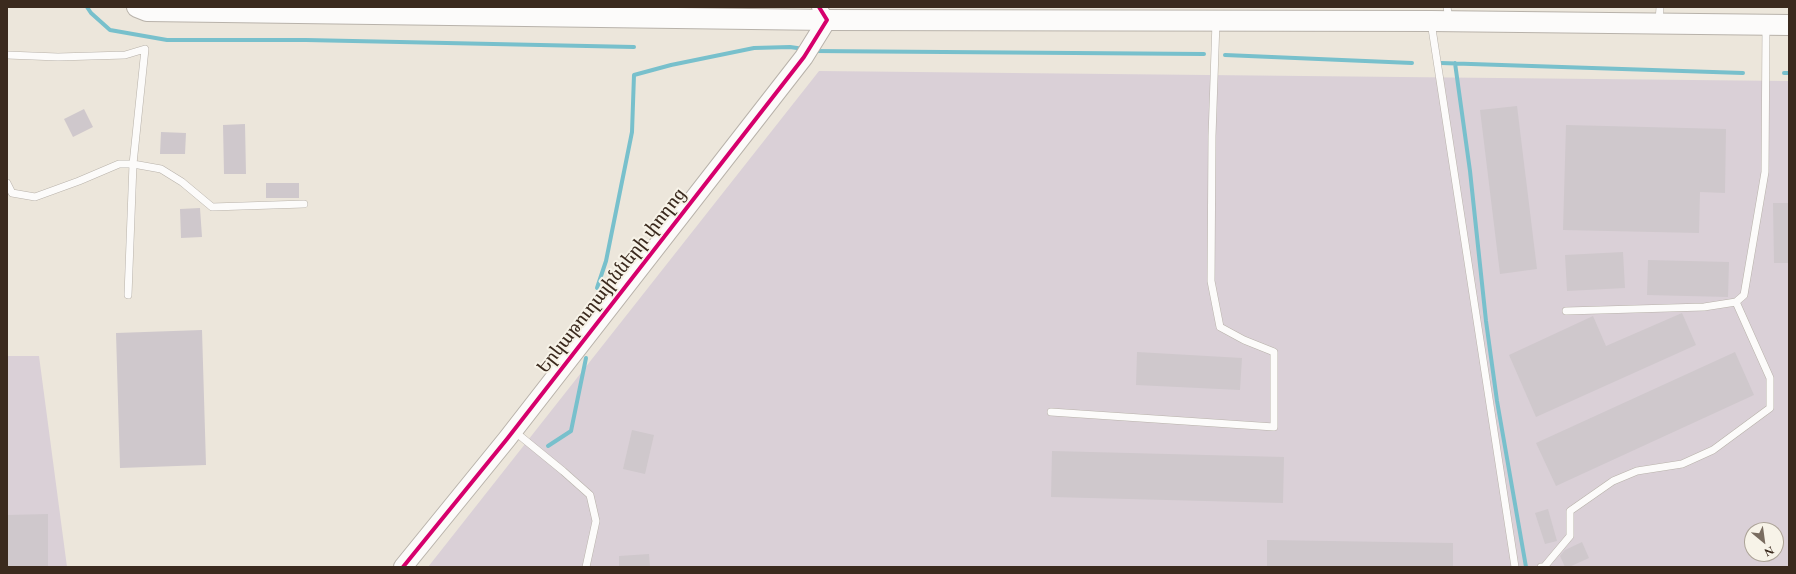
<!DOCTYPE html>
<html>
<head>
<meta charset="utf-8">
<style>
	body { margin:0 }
	#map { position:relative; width:1796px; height:574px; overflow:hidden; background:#ece6db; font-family:"EB Garamond",serif }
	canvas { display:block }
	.frame { position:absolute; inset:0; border:8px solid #3b2a1e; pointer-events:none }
	.north { position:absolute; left:1744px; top:522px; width:40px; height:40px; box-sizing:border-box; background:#f7f3e8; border:1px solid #aca397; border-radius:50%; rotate:151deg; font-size:11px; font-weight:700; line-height:16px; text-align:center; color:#3b2a1e }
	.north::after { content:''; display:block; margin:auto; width:14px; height:18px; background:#796c60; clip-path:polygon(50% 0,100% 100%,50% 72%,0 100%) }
</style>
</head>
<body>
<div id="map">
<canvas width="1796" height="574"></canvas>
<div class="frame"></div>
<div class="north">N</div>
</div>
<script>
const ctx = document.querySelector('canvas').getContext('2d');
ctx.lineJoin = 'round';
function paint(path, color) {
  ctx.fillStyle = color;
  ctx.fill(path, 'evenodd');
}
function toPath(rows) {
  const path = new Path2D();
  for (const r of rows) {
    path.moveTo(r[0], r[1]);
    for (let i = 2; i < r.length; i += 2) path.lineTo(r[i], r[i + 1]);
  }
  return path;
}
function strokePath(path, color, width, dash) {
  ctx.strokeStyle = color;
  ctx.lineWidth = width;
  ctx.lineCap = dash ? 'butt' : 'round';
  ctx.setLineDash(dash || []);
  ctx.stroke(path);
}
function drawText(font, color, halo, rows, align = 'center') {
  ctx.font = font + ' "EB Garamond","Noto Serif Armenian",serif';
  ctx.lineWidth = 4;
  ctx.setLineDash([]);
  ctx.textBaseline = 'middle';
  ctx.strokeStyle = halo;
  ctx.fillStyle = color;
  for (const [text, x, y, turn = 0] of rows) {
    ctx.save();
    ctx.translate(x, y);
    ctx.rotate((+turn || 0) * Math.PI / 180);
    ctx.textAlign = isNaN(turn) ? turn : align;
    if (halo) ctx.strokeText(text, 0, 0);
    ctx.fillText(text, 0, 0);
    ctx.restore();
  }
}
paint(toPath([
	[819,71,1789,81,1789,567,428,567],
	[1752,530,1776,530,1776,554,1752,554],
	[7,356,39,356,67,567,7,567]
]), '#dad0d7');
strokePath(toPath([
	[87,7,91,13,110,30,167,40,306,40,634,47],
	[813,51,1204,54],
	[1225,55,1412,63],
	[1441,63,1743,73],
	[1455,63,1470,171,1486,321,1497,401,1526,567],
	[1784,73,1789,73],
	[597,288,606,261,632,132,634,75,671,65,754,48,790,47,804,49],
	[548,446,571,431,586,358]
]), '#78c0cc', 4);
paint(toPath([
	[1517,106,1537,269,1500,274,1480,110],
	[84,109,93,127,73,137,64,119],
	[245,124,246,174,224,174,223,125],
	[1566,125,1726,129,1725,193,1700,192,1699,233,1563,230],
	[161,132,186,133,185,154,160,154],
	[266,183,299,183,299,198,266,198],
	[1773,203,1789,203,1789,263,1774,263],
	[200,208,202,237,181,238,180,209],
	[1623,252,1625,288,1567,291,1565,255],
	[1648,260,1729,262,1728,297,1647,295],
	[1682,313,1696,345,1536,417,1509,355,1593,316,1606,346],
	[202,330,206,465,120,468,116,333],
	[1137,352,1242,358,1240,390,1136,385],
	[1735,352,1754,395,1556,486,1536,443],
	[632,430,654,435,645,474,623,469],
	[1052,451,1284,457,1283,503,1051,497],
	[1548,509,1557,541,1545,544,1535,513],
	[48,514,48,567,7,567,7,515],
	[1267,540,1453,543,1453,567,1267,567],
	[1582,542,1589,558,1569,567,1565,567,1560,556,1565,550],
	[649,554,650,567,619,567,619,556]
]), '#cfc8cc');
const service = toPath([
	[1447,7,1449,19],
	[1431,22,1515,567],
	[1659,22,1660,7],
	[7,55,58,57,125,55,145,49,133,164,128,295],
	[7,183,12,193,35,197,79,181,119,164,133,164,161,169,182,182,212,207,304,204],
	[1566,311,1704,307,1736,302,1744,295,1765,172,1766,25],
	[1051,412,1274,427,1274,352,1244,340,1220,327,1211,281,1212,136,1216,22],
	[514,431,563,471,590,495,596,521,586,567],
	[1541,567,1544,567,1570,536,1570,511,1613,481,1637,471,1682,464,1713,450,1770,408,1770,378,1736,302]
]);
const minor = toPath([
	[819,7,827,20]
]);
const tertiary = toPath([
	[403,567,507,439,804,57,827,20]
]);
const secondary = toPath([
	[137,7,147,11,827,20,1431,21,1789,25]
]);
strokePath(service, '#b8b2aa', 8);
strokePath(minor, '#b8b2aa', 16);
strokePath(tertiary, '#b8b2aa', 20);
strokePath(secondary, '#b8b2aa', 22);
strokePath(service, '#fcfbfa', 7);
strokePath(minor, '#fcfbfa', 14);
strokePath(tertiary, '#fcfbfa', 18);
strokePath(secondary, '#fcfbfa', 20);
strokePath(toPath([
	[403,567,507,439,804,57,827,20,819,7]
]), '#d6006c', 4);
drawText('18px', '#3b2a1e', '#f7f3e8', [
	["Երկաթուղայինների փողոց",612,281,-52]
]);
</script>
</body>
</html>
